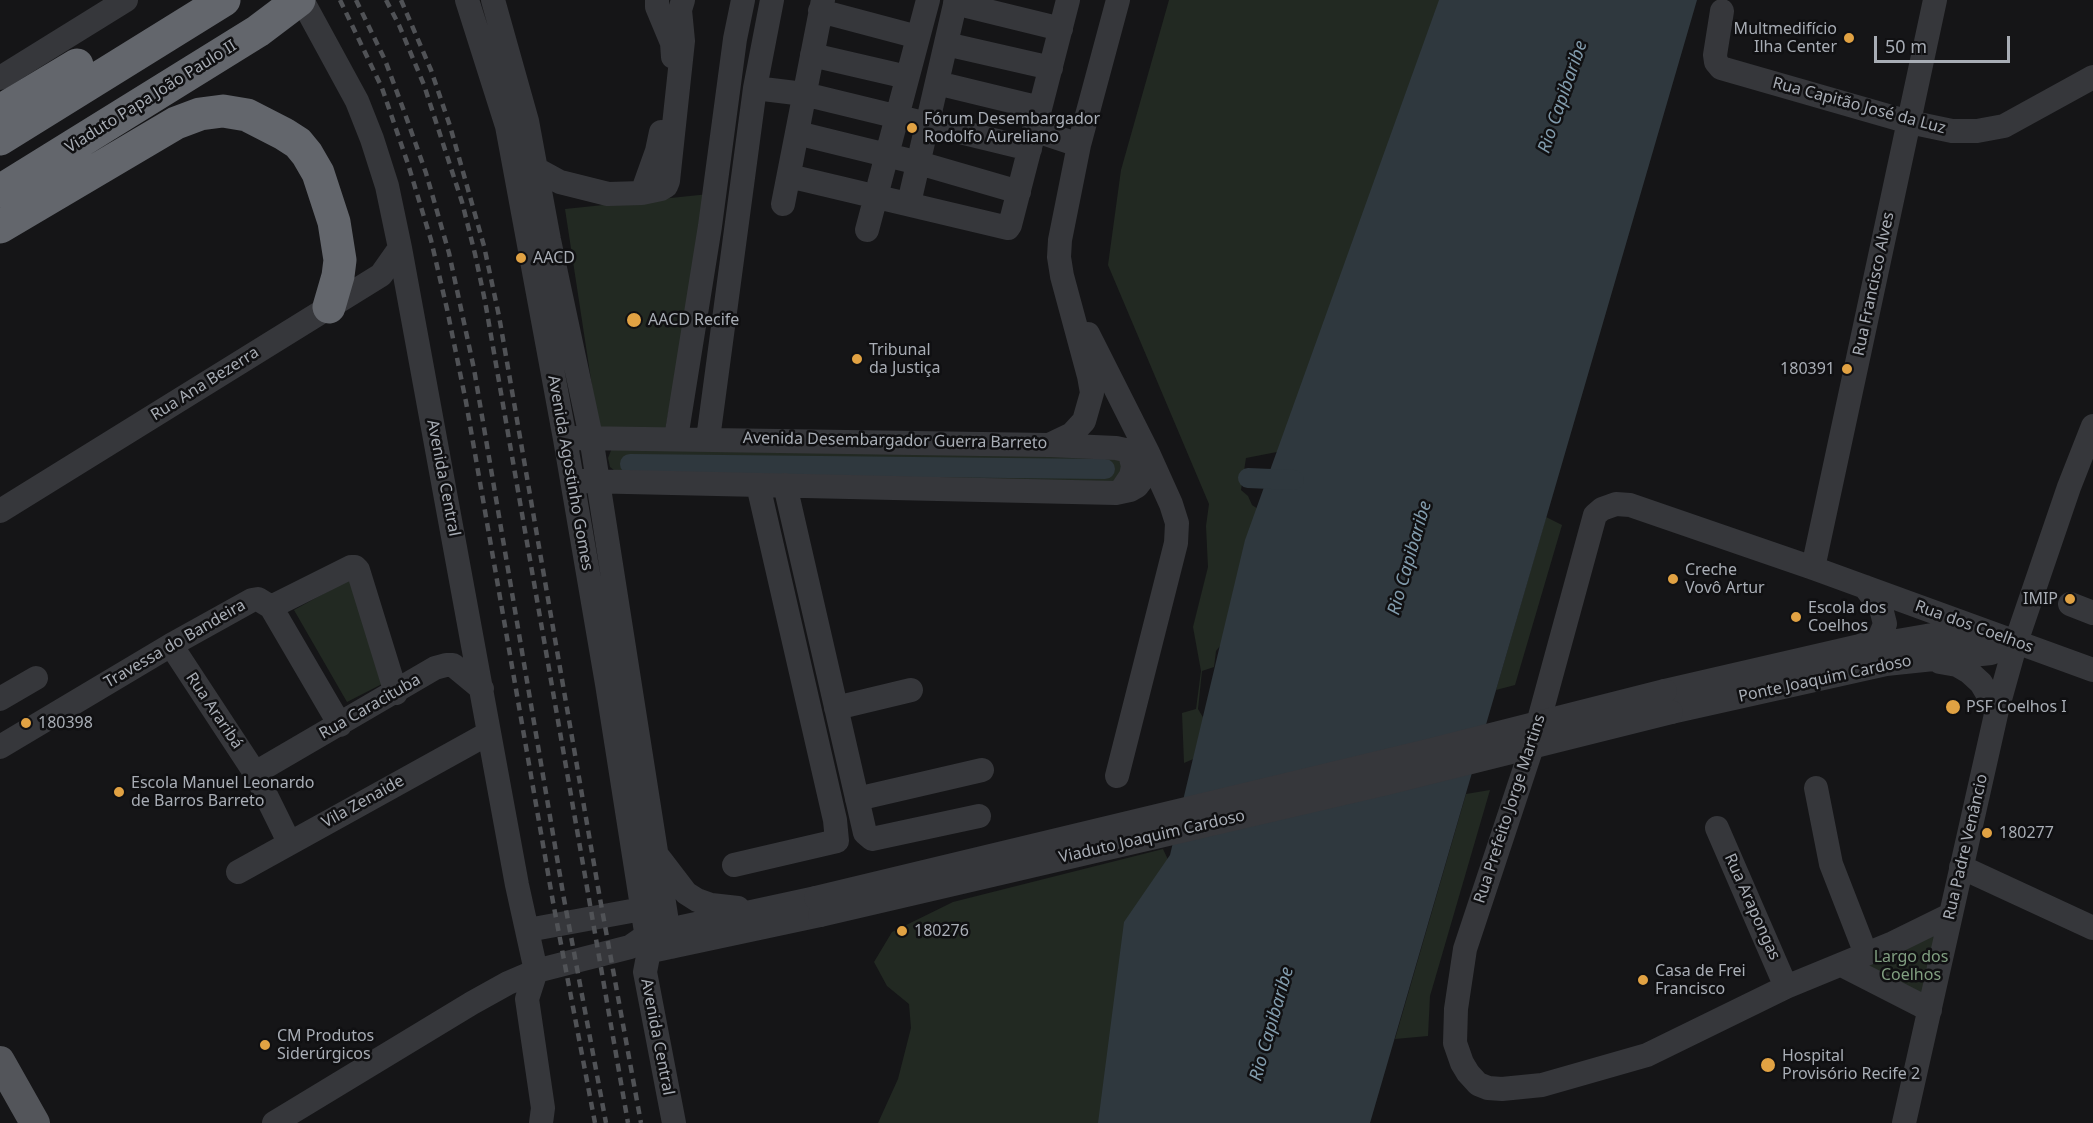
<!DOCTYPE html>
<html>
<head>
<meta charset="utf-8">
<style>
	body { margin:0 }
	#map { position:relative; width:2093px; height:1123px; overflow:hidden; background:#151517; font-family:"Noto Sans",sans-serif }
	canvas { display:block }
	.scale { position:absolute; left:1874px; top:36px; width:136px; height:27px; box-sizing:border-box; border:3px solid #a8adb5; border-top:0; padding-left:8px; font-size:18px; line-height:21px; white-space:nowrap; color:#a8adb5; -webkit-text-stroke:4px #101012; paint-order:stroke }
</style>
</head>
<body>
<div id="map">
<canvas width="2093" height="1123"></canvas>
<div class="scale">50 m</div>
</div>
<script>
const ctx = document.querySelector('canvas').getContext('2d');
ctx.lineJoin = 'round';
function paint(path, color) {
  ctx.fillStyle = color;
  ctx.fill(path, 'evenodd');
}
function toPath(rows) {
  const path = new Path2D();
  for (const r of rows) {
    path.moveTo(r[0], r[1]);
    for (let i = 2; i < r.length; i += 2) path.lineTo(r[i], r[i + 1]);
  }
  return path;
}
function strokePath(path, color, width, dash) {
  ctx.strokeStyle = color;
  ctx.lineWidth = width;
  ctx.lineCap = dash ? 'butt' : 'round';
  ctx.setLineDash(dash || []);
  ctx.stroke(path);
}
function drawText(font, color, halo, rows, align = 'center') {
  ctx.font = font + ' "Noto Sans",sans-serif';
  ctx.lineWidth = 5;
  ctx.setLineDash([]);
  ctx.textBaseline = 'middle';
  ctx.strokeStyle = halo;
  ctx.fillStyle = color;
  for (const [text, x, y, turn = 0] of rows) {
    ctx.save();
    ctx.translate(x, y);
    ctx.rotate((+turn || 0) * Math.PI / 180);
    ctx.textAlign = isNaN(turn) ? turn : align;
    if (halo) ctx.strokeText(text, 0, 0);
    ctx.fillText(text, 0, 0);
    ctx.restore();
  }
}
paint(toPath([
	[1169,0,1458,0,1287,450,1246,458,1241,490,1248,496,1252,505,1261,511,1228,636,1216,651,1214,667,1202,671,1198,709,1207,724,1198,757,1184,763,1182,713,1196,709,1201,671,1193,627,1208,567,1206,526,1209,504,1108,265,1121,170],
	[709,194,665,431,599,432,565,209],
	[614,443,1109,451,1124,465,1114,487,623,477,610,467,608,458],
	[1546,517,1562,525,1515,685,1496,690],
	[352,578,382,684,347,702,294,610],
	[1490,790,1430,996,1428,1036,1395,1039,1466,794],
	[1163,849,1170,864,1112,1123,878,1123,898,1079,911,1028,909,1004,887,986,874,962,892,932,953,902],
	[1948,930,1931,1004,1851,968]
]), '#222922');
paint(toPath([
	[1439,0,1697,0,1370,1123,1098,1123,1124,922,1170,855,1245,540]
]), '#2f383e');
strokePath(toPath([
	[630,464,1105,469],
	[1248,478,1294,480]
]), '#2f383e', 20);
strokePath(toPath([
	[302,0,357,101,372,139,387,186,400,248,517,885,536,971],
	[467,0,507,126,512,153,565,439,607,684,649,951,645,972,674,1123],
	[493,0,527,121,549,240,591,437,671,947],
	[657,0,657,7,672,43,673,57],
	[955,3,1061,29],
	[820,11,918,37],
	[1722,11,1715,55,1716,62,1721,68,1909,122,1952,131,1977,131,2004,126,2093,77],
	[946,44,1051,68],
	[812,55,907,77],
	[0,78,126,0],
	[937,83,1040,108],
	[755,88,804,94,1030,149],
	[1034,130,1079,145],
	[797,133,919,163,1019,192],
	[527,172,538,170,560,182,608,194,642,193,661,189,666,186,668,181,683,41,680,10,683,0],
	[789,176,1008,228,1010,225,1068,0],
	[642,193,657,151,661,132],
	[909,203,956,0],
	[783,204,823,0],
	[867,230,928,0],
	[1088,334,1148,453,1171,504,1177,523,1176,543,1117,776],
	[576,438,1049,445,1072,434,1084,421,1092,393,1089,376,1062,276,1059,257,1060,240,1079,145,1118,0],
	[676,438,710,226,735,39,743,0],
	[708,439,755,88,772,0],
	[1050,445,1116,448,1125,450,1130,454,1133,466,1131,476,1123,488],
	[583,481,1116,493,1130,490,1137,486,1143,478,1148,453],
	[785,485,865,833,872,839,979,816],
	[0,511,381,275,400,248],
	[1813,568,1935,0],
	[2070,604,2093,613],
	[271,607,351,567,355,567,358,570,396,693],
	[171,645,255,773,289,842],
	[1860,646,1875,641,1880,636,1885,624,1881,608,1865,587],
	[1940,662,1957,665,1969,672,1981,683,1997,710],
	[1665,691,1860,646,1868,646,1932,635,1949,634,1975,637],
	[0,699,36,678],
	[836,708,911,690],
	[1671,712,1886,664,1991,653,2016,642],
	[0,747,171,645,252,600,258,599,271,607,340,725],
	[255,773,435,668,446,665,453,665,482,689],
	[1816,788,1831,864,1866,954],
	[857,799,982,770],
	[1717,828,1786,987],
	[660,859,686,893,697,900,711,905,738,908],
	[734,865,837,841,835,820,758,485],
	[1961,867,2093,928],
	[238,872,489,733],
	[1950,915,1893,943,1786,987,1647,1055,1542,1085,1502,1089,1488,1088,1478,1084,1468,1073,1462,1063,1455,1043,1456,1009,1465,949,1530,753,1595,515,1602,509,1616,504,1630,505,1813,568,2093,670],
	[528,930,642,909],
	[656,950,820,915],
	[1842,965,1930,1010],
	[536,971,527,999,543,1108,541,1123],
	[274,1123,472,1003,508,983,536,971,630,947,646,936,668,930,816,898],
	[1904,1123,1997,710,2016,642,2069,487,2093,426]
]), '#36373b', 24);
strokePath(toPath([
	[0,1061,35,1123]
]), '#53555a', 30);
strokePath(toPath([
	[0,111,77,65],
	[0,139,224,0],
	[0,191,258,31,299,0],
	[0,227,176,123,200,114,223,111,247,115,284,134,298,143,307,154,318,173,334,222,340,260,338,276,329,307]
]), '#63666c', 33);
strokePath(toPath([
	[340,0,382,88,408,164,431,240,447,309,466,402,553,902,595,1123],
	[356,0,385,60,404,111,426,173,449,253,474,369,564,899,606,1123],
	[386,0,399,25,424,85,462,202,475,254,485,301,628,1123],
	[401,0,431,70,450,126,484,246,499,316,599,893,641,1123]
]), '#505256', 4.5, [8, 6]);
strokePath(toPath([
	[816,898,1428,751,1665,691],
	[820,915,1387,783,1671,712]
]), '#36373b', 24);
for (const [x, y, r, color] of [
	[1849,38,6,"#e1a243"],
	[912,128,6,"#e1a243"],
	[521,258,6,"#e1a243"],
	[634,320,8,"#e1a243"],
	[857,359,6,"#e1a243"],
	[1847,369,6,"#e1a243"],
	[1673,579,6,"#e1a243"],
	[2070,599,6,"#e1a243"],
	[1796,617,6,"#e1a243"],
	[1953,707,8,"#e1a243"],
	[26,723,6,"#e1a243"],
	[119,792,6,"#e1a243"],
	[1987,833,6,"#e1a243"],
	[902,931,6,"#e1a243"],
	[1643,980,6,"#e1a243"],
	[265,1045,6,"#e1a243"],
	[1768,1065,8,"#e1a243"]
]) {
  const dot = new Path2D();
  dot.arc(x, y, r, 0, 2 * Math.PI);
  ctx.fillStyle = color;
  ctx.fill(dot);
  strokePath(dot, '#101012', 2);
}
drawText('16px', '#a8adb5', '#101012', [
	["Multmedifício",1837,29,"right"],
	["Ilha Center",1837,47,"right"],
	["Fórum Desembargador",924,119],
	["Rodolfo Aureliano",924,137],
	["AACD",533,258],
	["AACD Recife",648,320],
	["Tribunal",869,350],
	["da Justiça",869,368],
	["180391",1835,369,"right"],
	["Creche",1685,570],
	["Vovô Artur",1685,588],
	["IMIP",2058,599,"right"],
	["Escola dos",1808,608],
	["Coelhos",1808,626],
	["PSF Coelhos I",1966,707],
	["180398",38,723],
	["Escola Manuel Leonardo",131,783],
	["de Barros Barreto",131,801],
	["180277",1999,833],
	["180276",914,931],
	["Casa de Frei",1655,971],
	["Francisco",1655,989],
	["CM Produtos",277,1036],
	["Siderúrgicos",277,1054],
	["Hospital",1782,1056],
	["Provisório Recife 2",1782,1074]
], 'left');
drawText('16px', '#a8adb5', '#101012', [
	["Viaduto Papa João Paulo II",151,97,-32],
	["Rua Capitão José da Luz",1859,106,15],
	["Rua Francisco Alves",1874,284,-78],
	["Rua Ana Bezerra",205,384,-32],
	["Avenida Desembargador Guerra Barreto",895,441,1],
	["Avenida Agostinho Gomes",570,473,80],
	["Avenida Central",443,478,79],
	["Rua dos Coelhos",1974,627,20],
	["Travessa do Bandeira",175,644,-30],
	["Ponte Joaquim Cardoso",1825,679,-12],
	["Rua Caracituba",370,707,-30],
	["Rua Araribá",214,711,56],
	["Vila Zenaide",363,802,-29],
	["Rua Prefeito Jorge Martins",1510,809,-72],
	["Viaduto Joaquim Cardoso",1152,837,-13],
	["Rua Padre Venâncio",1966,847,-77],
	["Rua Arapongas",1752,907,66],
	["Avenida Central",657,1037,79]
]);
drawText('16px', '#819f81', '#101012', [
	["Largo dos",1911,957],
	["Coelhos",1911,975]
]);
drawText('italic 18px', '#829cad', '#101012', [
	["Rio Capibaribe",1563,97,-71],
	["Rio Capibaribe",1410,558,-74],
	["Rio Capibaribe",1272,1024,-74]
]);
</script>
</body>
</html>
